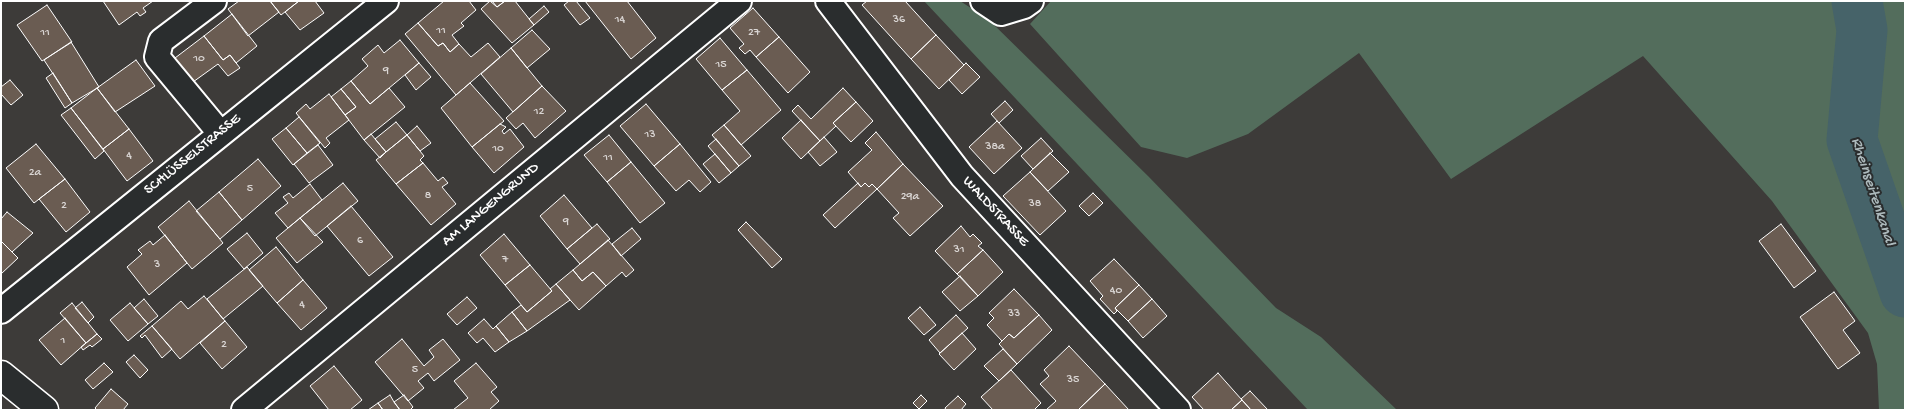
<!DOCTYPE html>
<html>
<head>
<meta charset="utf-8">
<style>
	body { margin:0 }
	#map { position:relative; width:1906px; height:411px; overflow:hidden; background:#3d3b39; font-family:"Gochi Hand",sans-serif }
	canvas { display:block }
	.frame { position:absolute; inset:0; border:2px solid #fff; pointer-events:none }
</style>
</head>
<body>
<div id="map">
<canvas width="1906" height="411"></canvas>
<div class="frame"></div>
</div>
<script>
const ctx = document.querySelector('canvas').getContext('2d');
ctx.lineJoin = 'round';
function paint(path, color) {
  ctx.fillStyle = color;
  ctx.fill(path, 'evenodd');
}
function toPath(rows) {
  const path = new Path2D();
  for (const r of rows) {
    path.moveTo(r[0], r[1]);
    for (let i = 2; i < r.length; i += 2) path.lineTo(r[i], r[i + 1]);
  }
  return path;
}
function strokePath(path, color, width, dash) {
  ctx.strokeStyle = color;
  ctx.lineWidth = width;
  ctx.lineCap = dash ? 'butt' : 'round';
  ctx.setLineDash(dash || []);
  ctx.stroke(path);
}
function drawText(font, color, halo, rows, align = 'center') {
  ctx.font = font + ' "Gochi Hand",sans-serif';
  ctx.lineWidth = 4;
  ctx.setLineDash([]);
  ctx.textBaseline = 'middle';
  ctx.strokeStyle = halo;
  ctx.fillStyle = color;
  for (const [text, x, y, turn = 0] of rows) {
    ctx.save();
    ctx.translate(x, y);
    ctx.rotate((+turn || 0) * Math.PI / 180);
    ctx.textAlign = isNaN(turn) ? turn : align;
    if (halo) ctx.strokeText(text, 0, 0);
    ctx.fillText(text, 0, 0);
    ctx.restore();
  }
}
paint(toPath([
	[924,1,960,1,988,19,1148,176,1276,308,1321,337,1397,410,1308,410],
	[1051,1,1905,1,1905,410,1879,410,1877,364,1868,333,1772,201,1643,56,1451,179,1359,53,1248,134,1187,158,1141,147,1030,24]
]), '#536d5c');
strokePath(toPath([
	[1857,1,1862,30,1852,140,1905,292]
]), '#466369', 51);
const building = toPath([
	[103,1,153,1,143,8,146,12,140,16,137,12,119,25,103,1],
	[239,1,270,1,279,12,248,36,228,9,239,1],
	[270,1,299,1,281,15,270,1],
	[299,1,315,1,324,13,300,30,285,12,299,1],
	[444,1,469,1,476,10,461,23,464,26,452,35,459,44,450,52,443,43,438,46,418,23,444,1],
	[490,1,497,7,505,1,515,1,534,25,512,43,481,9,490,1],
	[492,1,505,1,497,7,492,1],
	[569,1,576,1,590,18,580,25,564,5,569,1],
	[585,1,627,1,656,38,631,59,585,1],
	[867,1,905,1,936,35,911,59,862,5,867,1],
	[47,5,72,42,42,61,17,25,47,5],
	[544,6,549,12,534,25,529,19,544,6],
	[753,8,779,37,756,57,750,50,745,54,739,48,744,44,730,28,753,8],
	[232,14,257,46,236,63,230,55,223,60,204,36,232,14],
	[418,23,438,46,443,43,450,52,459,44,471,57,488,43,500,57,456,95,405,34,418,23],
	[532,30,550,49,527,68,511,48,532,30],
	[936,35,964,65,939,89,911,59,936,35],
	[204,36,223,60,230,55,240,68,228,76,218,64,193,82,175,58,204,36],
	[779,37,810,72,788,93,756,57,779,37],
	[720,38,747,70,722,90,696,59,720,38],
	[400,40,419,63,370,104,351,81,368,66,362,59,378,45,384,53,400,40],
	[71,42,99,87,72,103,44,60,71,42],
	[511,48,542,86,513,112,481,74,511,48],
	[136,60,155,86,115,112,97,88,136,60],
	[419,63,431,77,416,90,405,75,419,63],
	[966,63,980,77,962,94,949,80,966,63],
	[747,70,781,110,741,145,724,125,740,111,722,90,747,70],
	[53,73,72,103,65,108,46,78,53,73],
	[10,80,23,95,11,105,1,94,1,87,10,80],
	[351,81,370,104,389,88,405,107,364,140,345,115,356,107,341,89,351,81],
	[470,83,504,121,472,147,441,108,470,83],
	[542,86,566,111,535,138,523,123,516,129,506,118,542,86],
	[97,88,129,129,103,149,71,108,97,88],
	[843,88,856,102,833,123,836,126,820,141,792,111,798,105,811,119,843,88],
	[341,89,356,107,345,115,331,97,341,89],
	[329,94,349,120,326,138,330,143,325,148,296,113,306,104,310,109,329,94],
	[1005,101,1013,110,999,123,991,114,1005,101],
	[856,102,873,121,851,142,833,123,856,102],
	[646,104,680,144,654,166,620,126,646,104],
	[71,108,104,151,95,159,61,115,71,108],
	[299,117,320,143,307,153,286,128,299,117],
	[801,120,820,141,801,159,782,138,801,120],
	[997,121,1022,148,994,174,969,147,997,121],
	[396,122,407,135,386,152,375,139,396,122],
	[500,124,506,127,502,131,504,134,510,129,524,147,494,173,472,147,500,124],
	[724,125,751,156,739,166,712,135,724,125],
	[417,126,431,143,420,151,407,135,417,126],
	[286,128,307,153,293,165,272,139,286,128],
	[129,129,153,161,127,181,103,149,129,129],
	[876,132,903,164,877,189,872,184,869,187,865,183,861,187,848,172,872,150,865,143,876,132],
	[371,134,386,152,380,158,364,140,371,134],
	[407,135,424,156,420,160,423,163,396,184,376,160,407,135],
	[609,135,631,162,607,182,584,155,609,135],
	[824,137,837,152,820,166,808,152,824,137],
	[1041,138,1053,151,1033,169,1021,156,1041,138],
	[716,139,739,166,731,173,708,146,716,139],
	[36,144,65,179,34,203,6,168,36,144],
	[680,144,711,182,700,192,689,180,676,191,654,166,680,144],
	[318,145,333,165,309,183,294,164,318,145],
	[1050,153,1069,172,1048,191,1030,172,1050,153],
	[715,154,731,173,719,183,703,164,715,154],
	[258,159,281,186,242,220,219,192,258,159],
	[631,162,665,203,640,223,607,182,631,162],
	[423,163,438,181,443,177,448,183,442,187,456,204,431,225,396,184,423,163],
	[903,164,943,206,910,236,893,218,899,213,877,189,903,164],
	[1030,172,1066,211,1040,235,1003,196,1030,172],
	[65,179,90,212,66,232,39,199,65,179],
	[343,183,358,201,315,236,300,218,343,183],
	[858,183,861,187,865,183,869,187,872,184,877,189,835,228,823,215,858,183],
	[310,184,322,200,288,228,275,213,288,203,283,197,289,193,293,198,310,184],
	[219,192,242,220,220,239,196,211,219,192],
	[1093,193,1103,203,1089,216,1079,206,1093,193],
	[564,195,592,228,567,249,540,216,564,195],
	[189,201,223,243,192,269,158,227,189,201],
	[351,206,393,257,369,276,327,226,351,206],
	[7,212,33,233,12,252,1,241,1,219,7,212],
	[300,218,323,242,297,263,276,238,300,218],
	[746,222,782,259,772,268,738,230,746,222],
	[597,224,610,239,580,264,567,249,597,224],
	[1781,224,1816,271,1794,288,1759,241,1781,224],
	[961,226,970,237,973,234,982,243,978,246,983,250,957,274,935,251,961,226],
	[632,228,641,239,621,256,612,244,632,228],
	[247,233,263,253,244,269,227,249,247,233],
	[504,234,530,265,505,285,480,255,504,234],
	[165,235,187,263,149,295,127,267,142,254,138,250,150,241,153,245,165,235],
	[608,240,634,270,626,277,622,272,606,286,593,272,582,281,573,270,608,240],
	[1,241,18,258,1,274,1,241],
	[276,247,303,280,277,303,249,270,276,247],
	[983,250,1003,272,978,296,957,274,983,250],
	[1114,259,1139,285,1115,308,1117,311,1114,314,1100,299,1103,296,1090,281,1114,259],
	[530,265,552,291,527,312,505,285,530,265],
	[247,267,263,286,223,319,207,299,247,267],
	[573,270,582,281,593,272,606,286,579,310,556,284,573,270],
	[960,276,978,296,960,311,942,292,960,276],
	[303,280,327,308,301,330,277,303,303,280],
	[556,284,570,300,527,331,512,312,521,305,527,312,552,291,550,289,556,284],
	[1139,285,1152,299,1128,321,1115,308,1139,285],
	[1014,289,1039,315,1014,338,1009,334,1002,341,987,325,994,318,989,313,1014,289],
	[1834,292,1855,321,1843,330,1860,353,1838,369,1800,317,1834,292],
	[204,296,225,321,180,359,152,326,181,301,188,309,204,296],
	[467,297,477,308,457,325,447,314,467,297],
	[144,299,158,316,148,324,134,308,144,299],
	[1152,299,1167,316,1143,338,1128,321,1152,299],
	[82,302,94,317,88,323,75,308,82,302],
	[72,303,97,334,86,343,60,313,72,303],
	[130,303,148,324,128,341,110,320,130,303],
	[920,307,936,325,924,335,908,318,920,307],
	[512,312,527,331,509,342,496,326,512,312],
	[956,315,968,328,940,353,929,340,956,315],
	[1039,315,1052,330,1017,364,999,344,1009,334,1014,338,1039,315],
	[65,318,86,343,61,365,39,340,65,318],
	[484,319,493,329,496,326,509,342,495,352,483,338,477,343,468,333,484,319],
	[225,321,247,347,222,369,200,343,225,321],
	[152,326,172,349,162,358,145,335,142,338,140,336,152,326],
	[962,333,976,349,954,370,939,354,962,333],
	[97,334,102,339,92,347,90,345,83,350,81,347,97,334],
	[402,339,424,366,434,357,429,350,443,339,460,360,434,381,428,373,418,381,424,388,408,401,375,362,402,339],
	[1069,346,1105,384,1078,410,1046,410,1056,401,1040,384,1049,376,1044,370,1069,346],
	[1003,349,1017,364,999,381,984,366,1003,349],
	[134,355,148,370,140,378,126,362,134,355],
	[104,363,113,372,93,389,85,380,104,363],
	[476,363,497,387,491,392,499,401,489,410,453,410,468,398,454,381,476,363],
	[334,366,362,400,350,410,329,410,310,386,334,366],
	[1011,370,1041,403,1034,410,993,410,981,397,1011,370],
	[1218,373,1242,400,1231,410,1204,410,1192,397,1218,373],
	[1105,384,1129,410,1078,410,1105,384],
	[111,389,128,404,123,410,97,410,95,408,111,389],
	[1250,391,1268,410,1251,410,1241,399,1250,391],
	[390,395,394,402,400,410,383,410,378,403,390,395],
	[404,395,413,407,410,410,400,410,394,402,404,395],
	[921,395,927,401,919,409,913,403,921,395],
	[958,396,966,404,961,410,946,410,945,408,958,396],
	[1242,400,1251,410,1231,410,1242,400],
	[378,403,383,410,368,410,378,403]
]);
paint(building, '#6a5c52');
strokePath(building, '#fff', 1);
const street = toPath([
	[214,1,161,41,157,57,220,133],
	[828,1,962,176,1178,410],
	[983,1,1001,13,1024,6,1031,1],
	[1,311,386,1],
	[244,410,739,1]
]);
const secondary = toPath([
	[1,375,44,410]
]);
strokePath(street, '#fff', 28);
strokePath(secondary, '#fff', 31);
strokePath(street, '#2a2d2e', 24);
strokePath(secondary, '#2a2d2e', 28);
drawText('12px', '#dad6d4', null, [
	["14",620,20],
	["36",899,20],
	["11",441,31],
	["11",45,33],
	["27",754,33],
	["10",199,59],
	["15",721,65],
	["9",386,71],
	["12",539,112],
	["13",650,135],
	["38a",995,147],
	["10",498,149],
	["4",129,156],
	["11",608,158],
	["2a",35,173],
	["5",250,189],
	["8",428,196],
	["29a",910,197],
	["38",1035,204],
	["2",64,206],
	["9",566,222],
	["6",360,241],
	["31",959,250],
	["7",505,260],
	["3",157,265],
	["40",1116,291],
	["4",302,305],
	["33",1014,314],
	["1",63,341],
	["2",224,345],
	["5",415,370],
	["35",1073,380]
]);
drawText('15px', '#fff', '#2a2d2e', [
	["SCHLÜSSELSTRASSE",193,155,-39],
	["AM LANGENGRUND",491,205,-40],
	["WALDSTRASSE",995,212,47]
]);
drawText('italic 16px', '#acb9bc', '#2a2d2e', [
	["Rheinseitenkanal",1872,192,72]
]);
</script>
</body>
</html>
